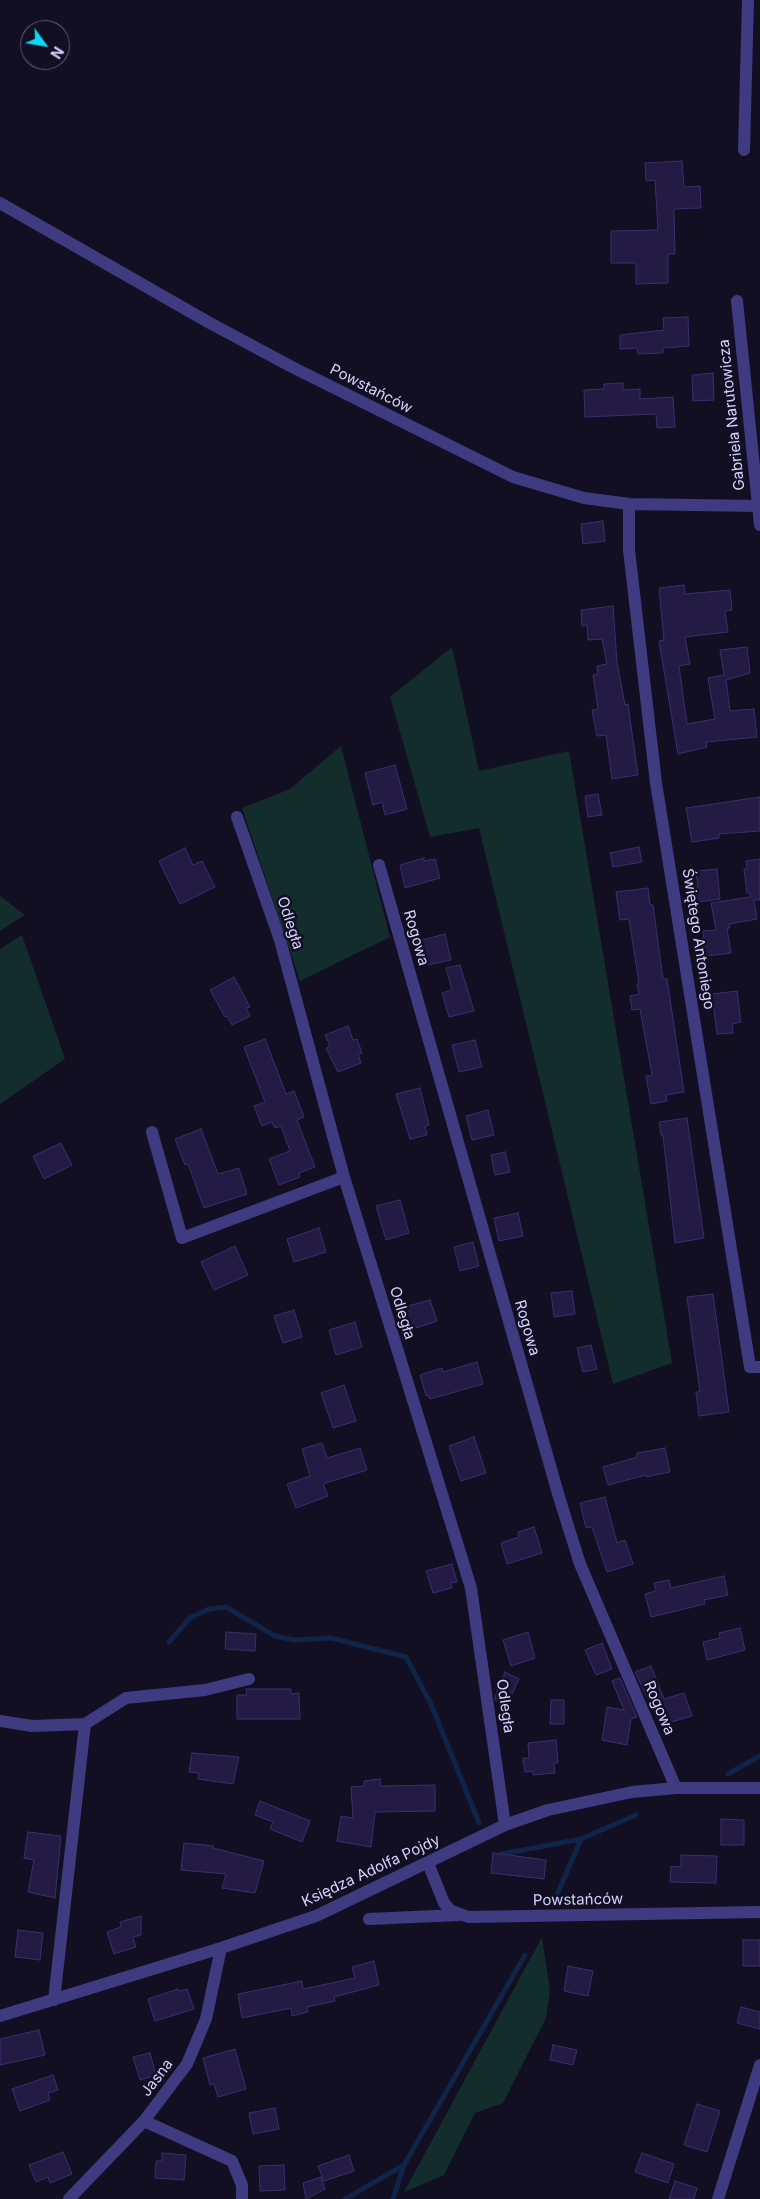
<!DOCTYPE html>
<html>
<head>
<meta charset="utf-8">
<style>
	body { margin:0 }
	#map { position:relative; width:760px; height:2199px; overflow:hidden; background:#120f23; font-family:Inter,sans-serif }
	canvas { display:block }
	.north { position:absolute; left:20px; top:20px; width:50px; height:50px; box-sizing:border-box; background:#120f23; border:1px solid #615d7b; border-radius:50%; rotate:122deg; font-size:14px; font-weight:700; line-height:20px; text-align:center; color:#d7d2fe }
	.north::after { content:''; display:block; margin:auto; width:18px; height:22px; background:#07dbf5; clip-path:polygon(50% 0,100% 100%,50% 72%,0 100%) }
</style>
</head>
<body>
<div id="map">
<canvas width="760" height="2199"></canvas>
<div class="north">N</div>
</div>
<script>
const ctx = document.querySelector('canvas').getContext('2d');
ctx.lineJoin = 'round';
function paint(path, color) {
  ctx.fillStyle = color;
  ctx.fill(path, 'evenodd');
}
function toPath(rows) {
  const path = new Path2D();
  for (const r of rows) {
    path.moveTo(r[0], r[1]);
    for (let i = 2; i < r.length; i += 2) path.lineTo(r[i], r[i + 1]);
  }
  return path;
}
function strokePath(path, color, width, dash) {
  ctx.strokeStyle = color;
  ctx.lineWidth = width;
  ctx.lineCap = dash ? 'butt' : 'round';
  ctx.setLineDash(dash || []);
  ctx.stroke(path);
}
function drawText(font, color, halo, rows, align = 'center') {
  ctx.font = font + ' Inter,sans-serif';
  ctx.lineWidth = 5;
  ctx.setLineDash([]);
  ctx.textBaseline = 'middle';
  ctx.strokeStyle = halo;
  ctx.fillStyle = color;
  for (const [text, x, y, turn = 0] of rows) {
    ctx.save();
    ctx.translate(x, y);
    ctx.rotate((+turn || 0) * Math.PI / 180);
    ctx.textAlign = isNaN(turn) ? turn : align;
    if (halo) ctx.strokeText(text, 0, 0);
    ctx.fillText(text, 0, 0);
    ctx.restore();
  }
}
paint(toPath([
	[452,647,479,771,569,751,672,1363,613,1384,479,828,430,837,390,697],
	[341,746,390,937,300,981,242,808,290,789],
	[0,896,25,915,0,931],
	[22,935,65,1059,0,1104,0,949],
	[542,1937,550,1990,546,2018,503,2103,475,2113,444,2175,404,2192]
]), '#122d2c');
strokePath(toPath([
	[169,1642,190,1618,209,1609,226,1607,275,1636,294,1640,331,1638,406,1657,431,1704,479,1823],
	[728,1774,760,1756],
	[502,1854,581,1839],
	[553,1904,581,1839,636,1815],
	[345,2199,404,2165,525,1955],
	[393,2199,404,2165]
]), '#0f2447', 5);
const building = toPath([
	[682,161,684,187,700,186,701,208,674,209,675,254,668,254,668,283,636,284,636,263,611,263,611,231,658,230,655,180,646,181,645,163,682,161],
	[688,317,689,346,663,348,663,353,638,354,637,348,620,349,620,335,664,330,663,318,688,317],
	[713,373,714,400,693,401,692,375,713,373],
	[623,383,623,390,640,389,640,399,673,397,675,427,657,428,656,414,585,417,584,390,604,389,604,384,623,383],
	[603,521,605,541,583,544,581,524,603,521],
	[684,585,685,594,730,590,732,610,725,611,728,632,685,637,690,664,679,666,687,724,715,719,708,678,724,675,720,650,747,647,750,673,726,680,730,711,754,709,757,737,706,742,707,747,678,754,659,641,664,640,659,588,684,585],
	[613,606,617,662,625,705,628,704,638,775,612,779,606,735,597,736,592,710,598,709,593,675,598,674,597,666,607,664,602,639,588,640,587,625,582,626,581,610,613,606],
	[395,765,407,809,385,815,382,802,373,805,365,773,395,765],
	[598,794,602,815,588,817,585,796,598,794],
	[760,797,760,831,719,834,719,838,692,842,686,808,760,797],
	[639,847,642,862,613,867,610,853,639,847],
	[185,848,193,865,202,861,215,887,180,904,159,861,185,848],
	[424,858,424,861,435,859,440,878,405,888,400,865,424,858],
	[760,859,760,900,754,900,757,919,729,924,730,928,727,928,731,953,706,956,703,931,716,930,711,903,750,897,750,893,747,893,744,869,747,869,746,861,760,859],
	[717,869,720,899,693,903,690,887,698,886,696,871,717,869],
	[648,888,650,905,653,905,663,979,667,979,684,1092,666,1095,667,1101,651,1104,646,1076,652,1075,640,1009,632,1010,630,996,639,994,637,984,639,983,629,919,620,920,616,892,648,888],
	[445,934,451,960,428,965,422,940,445,934],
	[460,965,474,1011,449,1017,442,993,452,990,446,968,460,965],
	[234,977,250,1007,246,1008,250,1016,232,1025,227,1016,225,1017,210,990,234,977],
	[737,991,741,1022,732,1024,733,1033,717,1034,712,994,737,991],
	[348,1026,353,1040,357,1039,362,1053,358,1054,361,1063,338,1072,326,1048,330,1046,325,1035,348,1026],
	[265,1039,286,1094,294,1091,304,1117,297,1120,315,1167,299,1173,300,1177,279,1185,269,1159,290,1151,281,1126,275,1128,272,1122,262,1126,254,1106,265,1102,244,1047,265,1039],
	[475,1040,482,1067,459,1072,452,1045,475,1040],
	[420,1088,429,1125,425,1126,427,1135,410,1139,396,1094,420,1088],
	[488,1110,494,1135,472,1140,466,1116,488,1110],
	[687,1118,704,1238,675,1243,663,1135,661,1135,659,1122,687,1118],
	[201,1129,218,1174,239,1168,247,1194,204,1208,188,1164,185,1165,175,1139,201,1129],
	[61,1143,72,1165,44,1179,33,1156,61,1143],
	[505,1152,510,1172,495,1175,491,1155,505,1152],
	[400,1200,409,1233,386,1240,376,1206,400,1200],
	[518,1213,523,1236,499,1241,494,1218,518,1213],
	[319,1228,326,1252,294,1262,287,1239,319,1228],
	[473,1242,479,1266,460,1271,454,1247,473,1242],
	[235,1246,248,1275,214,1290,201,1262,235,1246],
	[572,1291,575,1314,554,1317,551,1293,572,1291],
	[713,1294,729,1412,699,1416,696,1392,700,1392,687,1297,713,1294],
	[430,1300,437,1321,404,1332,397,1309,430,1300],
	[294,1310,302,1337,283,1343,274,1316,294,1310],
	[355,1322,362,1347,336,1355,329,1330,355,1322],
	[591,1345,597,1369,583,1372,577,1348,591,1345],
	[477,1362,483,1384,430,1399,429,1396,426,1396,420,1375,442,1368,443,1372,477,1362],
	[344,1385,356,1421,333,1428,321,1393,344,1385],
	[474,1437,486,1473,461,1481,449,1446,474,1437],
	[322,1443,327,1458,360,1448,367,1470,323,1484,328,1496,296,1508,287,1484,310,1476,302,1449,322,1443],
	[665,1448,670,1472,646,1477,646,1475,608,1485,603,1467,637,1457,637,1453,665,1448],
	[605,1497,617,1543,625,1540,633,1564,607,1572,592,1527,586,1528,580,1503,605,1497],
	[534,1527,542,1553,507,1564,501,1543,519,1537,518,1532,534,1527],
	[452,1564,457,1582,451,1583,452,1588,433,1593,426,1571,452,1564],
	[724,1576,728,1595,704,1600,705,1604,651,1617,645,1594,656,1591,654,1583,669,1580,671,1588,724,1576],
	[740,1628,745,1650,707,1660,703,1642,720,1638,719,1633,740,1628],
	[226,1632,256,1634,255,1651,225,1649,226,1632],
	[528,1632,535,1658,511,1666,503,1640,528,1632],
	[602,1643,612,1669,596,1675,585,1650,602,1643],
	[651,1666,664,1699,684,1693,692,1716,668,1723,665,1715,657,1718,635,1672,651,1666],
	[505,1672,519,1679,507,1705,495,1700,495,1697,505,1672],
	[620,1678,637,1717,631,1719,627,1745,602,1740,607,1707,624,1710,612,1681,620,1678],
	[246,1689,291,1689,291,1694,299,1693,300,1719,237,1719,237,1695,247,1695,246,1689],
	[551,1700,564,1700,564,1724,550,1724,551,1700],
	[556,1740,558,1763,554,1763,555,1773,533,1775,533,1771,525,1772,523,1758,529,1758,528,1743,556,1740],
	[192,1753,239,1757,233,1784,198,1779,199,1773,189,1772,192,1753],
	[380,1779,381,1786,435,1785,435,1811,375,1812,371,1847,337,1841,341,1816,353,1818,351,1787,364,1786,364,1781,380,1779],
	[260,1801,310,1821,302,1842,270,1829,273,1822,255,1815,260,1801],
	[721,1819,744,1820,744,1845,721,1845,721,1819],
	[28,1832,61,1836,55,1898,28,1892,34,1860,24,1858,28,1832],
	[184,1843,214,1846,213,1848,264,1861,255,1893,222,1888,226,1874,181,1870,184,1843],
	[493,1853,546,1860,544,1879,491,1873,493,1853],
	[681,1855,717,1856,716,1883,670,1882,671,1866,681,1867,681,1855],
	[141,1916,141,1935,133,1937,136,1947,114,1954,107,1932,121,1927,120,1922,141,1916],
	[18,1930,43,1933,40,1960,15,1957,18,1930],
	[743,1940,760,1940,760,1966,743,1966,743,1940],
	[374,1961,379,1985,334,1997,335,2001,307,2007,308,2012,292,2016,291,2008,242,2018,238,1994,302,1981,303,1989,355,1978,352,1967,374,1961],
	[568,1966,593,1971,588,1996,564,1991,568,1966],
	[178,1989,179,1991,187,1989,194,2009,155,2021,148,1999,178,1989],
	[741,2007,760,2012,760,2029,737,2023,741,2007],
	[39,2030,45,2055,0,2065,0,2039,39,2030],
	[553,2045,577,2050,573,2065,550,2060,553,2045],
	[235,2049,246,2089,218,2097,214,2084,210,2085,203,2058,235,2049],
	[150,2053,156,2075,140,2080,133,2057,150,2053],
	[53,2075,58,2090,48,2093,50,2100,20,2111,12,2089,53,2075],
	[697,2104,720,2111,707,2152,684,2145,697,2104],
	[275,2108,279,2129,253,2134,249,2113,275,2108],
	[63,2152,72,2174,50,2183,48,2177,36,2182,29,2165,63,2152],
	[162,2153,186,2155,184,2180,155,2178,156,2161,162,2161,162,2153],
	[642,2153,674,2164,668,2183,635,2172,642,2153],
	[349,2155,354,2171,324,2181,318,2166,349,2155],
	[284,2165,285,2190,260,2191,259,2166,284,2165],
	[321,2177,325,2189,306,2199,303,2183,321,2177],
	[675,2181,697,2188,694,2199,669,2199,675,2181]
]);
paint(building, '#241b44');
strokePath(building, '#3b2e6f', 1);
strokePath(toPath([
	[744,150,748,0],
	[0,203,208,322,292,367,513,477,584,498,629,504,758,506],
	[737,301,760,525],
	[629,504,629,550,656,783,750,1367,760,1367],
	[237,817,280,940,344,1177,471,1588,505,1825],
	[379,865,559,1497,580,1564,676,1788],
	[152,1132,182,1238,344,1177],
	[0,1721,32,1726,85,1724],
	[428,1863,444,1903,450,1910,468,1917,760,1912],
	[369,1919,459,1915],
	[54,2000,85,1724,126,1698,205,1690,249,1679],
	[0,2016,221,1948,316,1916,505,1825,548,1810,632,1792,676,1788,760,1788],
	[144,2121,232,2161,242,2185,242,2199],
	[69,2199,144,2121,187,2064,206,2019,221,1948],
	[718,2199,760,2065]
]), '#3e3b81', 12);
drawText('15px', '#d7d2fe', '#120f23', [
	["Powstańców",371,389,27],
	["Gabriela Narutowicza",732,415,-96],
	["Odległa",290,923,72],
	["Rogowa",416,938,74],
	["Świętego Antoniego",698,939,81],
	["Odległa",402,1313,73],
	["Rogowa",527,1328,74],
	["Odległa",505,1706,82],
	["Rogowa",659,1708,67],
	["Księdza Adolfa Pojdy",371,1871,-25],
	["Powstańców",578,1900,-1],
	["Jasna",157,2078,-53]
]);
</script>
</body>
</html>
